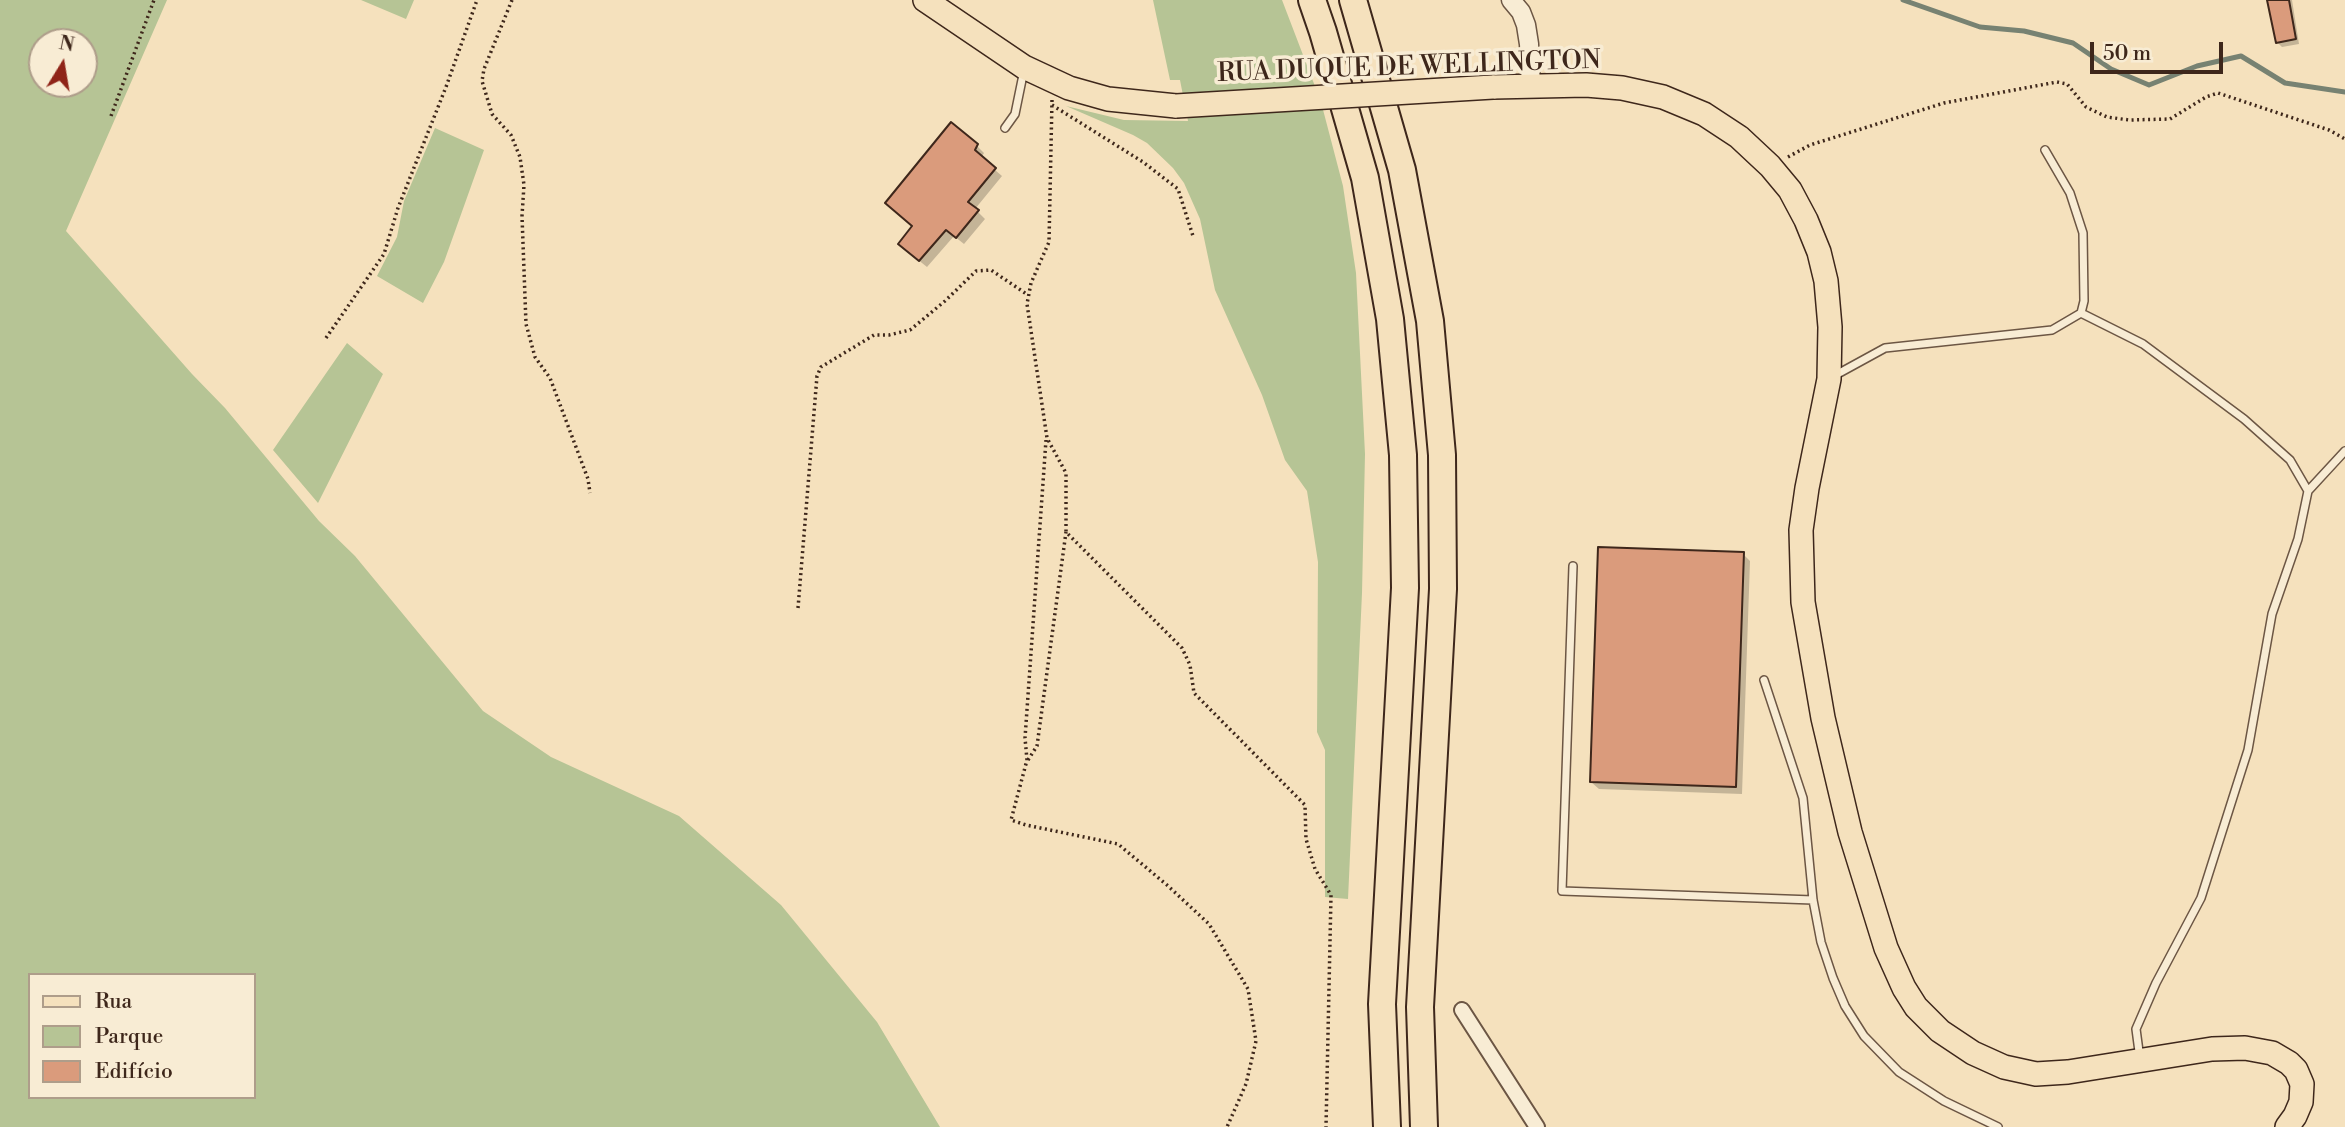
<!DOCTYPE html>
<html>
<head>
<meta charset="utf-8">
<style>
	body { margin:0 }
	#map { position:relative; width:2345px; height:1127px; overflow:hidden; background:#f5e1bd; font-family:"Libre Bodoni",serif }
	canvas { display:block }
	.legend { position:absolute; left:28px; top:973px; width:228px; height:126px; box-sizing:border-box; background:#f8ecd4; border:2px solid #ae9d8a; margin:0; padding:9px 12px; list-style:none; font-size:21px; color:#3e271b }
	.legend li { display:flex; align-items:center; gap:14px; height:35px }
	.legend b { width:35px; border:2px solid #ae9d8a }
	.north { position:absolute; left:28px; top:28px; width:70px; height:70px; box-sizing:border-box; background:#f8ecd4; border:2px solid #ae9d8a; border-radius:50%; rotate:11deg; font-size:19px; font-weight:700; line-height:28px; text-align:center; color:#3e271b }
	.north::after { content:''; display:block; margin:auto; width:24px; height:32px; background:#8f2418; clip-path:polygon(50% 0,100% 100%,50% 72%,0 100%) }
	.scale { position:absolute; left:2090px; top:42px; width:133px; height:32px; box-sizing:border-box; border:4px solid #3e271b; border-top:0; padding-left:9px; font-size:21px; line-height:24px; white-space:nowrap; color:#3e271b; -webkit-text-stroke:5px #f8ecd4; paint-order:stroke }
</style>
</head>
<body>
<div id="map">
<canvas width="2345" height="1127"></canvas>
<ul class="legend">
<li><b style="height:9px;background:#f5e1bd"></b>Rua</li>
<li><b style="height:19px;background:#b6c495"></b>Parque</li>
<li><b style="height:19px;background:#da9b7c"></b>Edifício</li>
</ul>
<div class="north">N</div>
<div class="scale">50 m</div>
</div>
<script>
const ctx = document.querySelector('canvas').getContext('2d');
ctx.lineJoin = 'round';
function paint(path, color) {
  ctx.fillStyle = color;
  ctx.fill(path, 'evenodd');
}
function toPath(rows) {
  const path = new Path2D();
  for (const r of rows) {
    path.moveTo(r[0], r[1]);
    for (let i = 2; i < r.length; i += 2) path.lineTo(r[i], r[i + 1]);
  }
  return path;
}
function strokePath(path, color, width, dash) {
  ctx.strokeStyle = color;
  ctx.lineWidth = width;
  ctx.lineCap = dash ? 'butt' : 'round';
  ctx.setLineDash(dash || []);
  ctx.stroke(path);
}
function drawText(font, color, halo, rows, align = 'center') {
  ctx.font = font + ' "Libre Bodoni",serif';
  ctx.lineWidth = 7;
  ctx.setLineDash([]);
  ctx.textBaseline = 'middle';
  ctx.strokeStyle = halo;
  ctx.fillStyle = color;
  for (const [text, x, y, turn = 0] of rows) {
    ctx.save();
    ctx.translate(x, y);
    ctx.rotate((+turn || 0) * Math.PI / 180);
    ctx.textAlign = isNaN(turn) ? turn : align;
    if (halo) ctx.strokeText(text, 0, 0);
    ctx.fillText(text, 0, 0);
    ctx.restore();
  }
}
paint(toPath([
	[0,0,167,0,66,231,192,374,225,408,319,521,355,556,483,711,551,757,679,816,781,905,877,1022,940,1127,0,1127],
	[42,42,84,42,84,84,42,84],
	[30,975,254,975,254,1097,30,1097],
	[361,0,414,0,406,19],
	[1153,0,1282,0,1321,102,1343,186,1356,273,1365,454,1362,593,1348,899,1325,897,1325,750,1317,732,1318,562,1307,491,1285,460,1262,395,1215,290,1200,219,1184,183,1173,168,1147,143,1133,135,1066,106,1124,120,1188,121,1180,80,1170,80],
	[435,128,484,150,444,262,423,303,377,276,397,237,404,201],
	[347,343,383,374,318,503,273,450]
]), '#b6c495');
paint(toPath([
	[2269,0,2292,0,2299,44,2282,47,2277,42],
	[977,146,984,153,981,158,1002,176,975,209,985,219,964,244,954,236,927,267,907,251,914,227],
	[1743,554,1750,561,1742,794,1599,789,1591,782]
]), '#0003');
strokePath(toPath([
	[1903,0,1980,27,2024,31,2073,43,2111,69,2149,85,2197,66,2241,56,2285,83,2345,92]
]), '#778272', 5);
const building = toPath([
	[2267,0,2289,0,2296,39,2276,43,2267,0],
	[951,122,978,144,975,150,996,168,968,202,979,210,956,238,946,230,919,261,898,244,912,226,885,203,951,122],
	[1598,547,1744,552,1736,787,1590,782,1598,547]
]);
paint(building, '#da9b7c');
strokePath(building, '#3e271b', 2);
const service = toPath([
	[1005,128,1015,114,1024,70],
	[2081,313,2143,344,2244,419,2290,460,2308,491,2298,539,2272,614,2248,750,2201,898,2156,983,2136,1029,2140,1059],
	[1832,377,1885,348,2052,330,2081,313,2084,301,2083,233,2070,193,2045,150],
	[2308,491,2345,451],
	[1573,566,1562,891,1813,900],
	[1764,680,1803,798,1813,900,1821,942,1833,978,1845,1006,1864,1036,1899,1072,1944,1101,1998,1127]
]);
const minor = toPath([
	[1462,1010,1537,1127]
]);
const tertiary = toPath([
	[1511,0,1521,12,1526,25,1529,44,1531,87]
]);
const primary = toPath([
	[925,0,1024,67,1069,88,1108,99,1176,106],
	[1493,87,1586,85,1622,88,1663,97,1704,114,1739,137,1770,166,1790,190,1806,220,1819,252,1826,281,1830,327,1829,379,1807,488,1801,530,1803,602,1823,718,1850,832,1886,948,1904,988,1916,1007,1940,1031,1973,1053,2004,1067,2036,1074,2068,1072,2212,1049,2245,1048,2272,1053,2289,1063,2296,1070,2302,1084,2301,1102,2295,1116,2287,1127]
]);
const motorway = toPath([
	[1312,0,1323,32,1365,178,1390,319,1403,455,1405,588,1382,1004,1387,1127],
	[1353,0,1402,170,1430,321,1442,455,1443,589,1420,1007,1424,1127]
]);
strokePath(service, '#6c5644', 10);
strokePath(minor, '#6c5644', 18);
strokePath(tertiary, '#6c5644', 21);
strokePath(primary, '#3e271b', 26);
strokePath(motorway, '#3e271b', 30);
strokePath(toPath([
	[512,0,484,69,482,81,492,114,511,135,520,157,524,185,522,216,526,324,535,357,550,378,588,479,590,493],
	[1052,100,1049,242,1031,283,1027,304,1047,438,1066,473,1066,532,1182,648,1190,665,1194,693,1305,805,1306,839,1315,869,1331,895,1326,1127],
	[1052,105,1143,162,1178,189,1193,236],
	[111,116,154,0],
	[1788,157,1810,145,1944,103,2057,82,2067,84,2086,107,2107,117,2129,120,2170,119,2206,97,2218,93,2329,130,2345,139],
	[326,338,384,254,398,208,446,87,477,0],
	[1046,440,1025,738,1027,760,1011,820,1026,825,1118,844,1167,885,1209,924,1248,989,1256,1041,1246,1084,1227,1127],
	[798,608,817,376,821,367,874,335,889,335,910,330,945,301,976,271,991,270,1028,295],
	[1028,760,1037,746,1066,532]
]), '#3e271b', 3.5, [2, 3.5]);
strokePath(service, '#f8ecd4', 7);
strokePath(minor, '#f8ecd4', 14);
strokePath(tertiary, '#f8ecd4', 18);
strokePath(primary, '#f5e1bd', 23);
strokePath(motorway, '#f5e1bd', 26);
const primaryBridge = toPath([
	[1176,106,1493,87]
]);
strokePath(primaryBridge, '#3e271b', 26, []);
strokePath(primaryBridge, '#f5e1bd', 23);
drawText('26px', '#3e271b', '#f8ecd4', [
	["RUA DUQUE DE WELLINGTON",1409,68,-2]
]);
</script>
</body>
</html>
